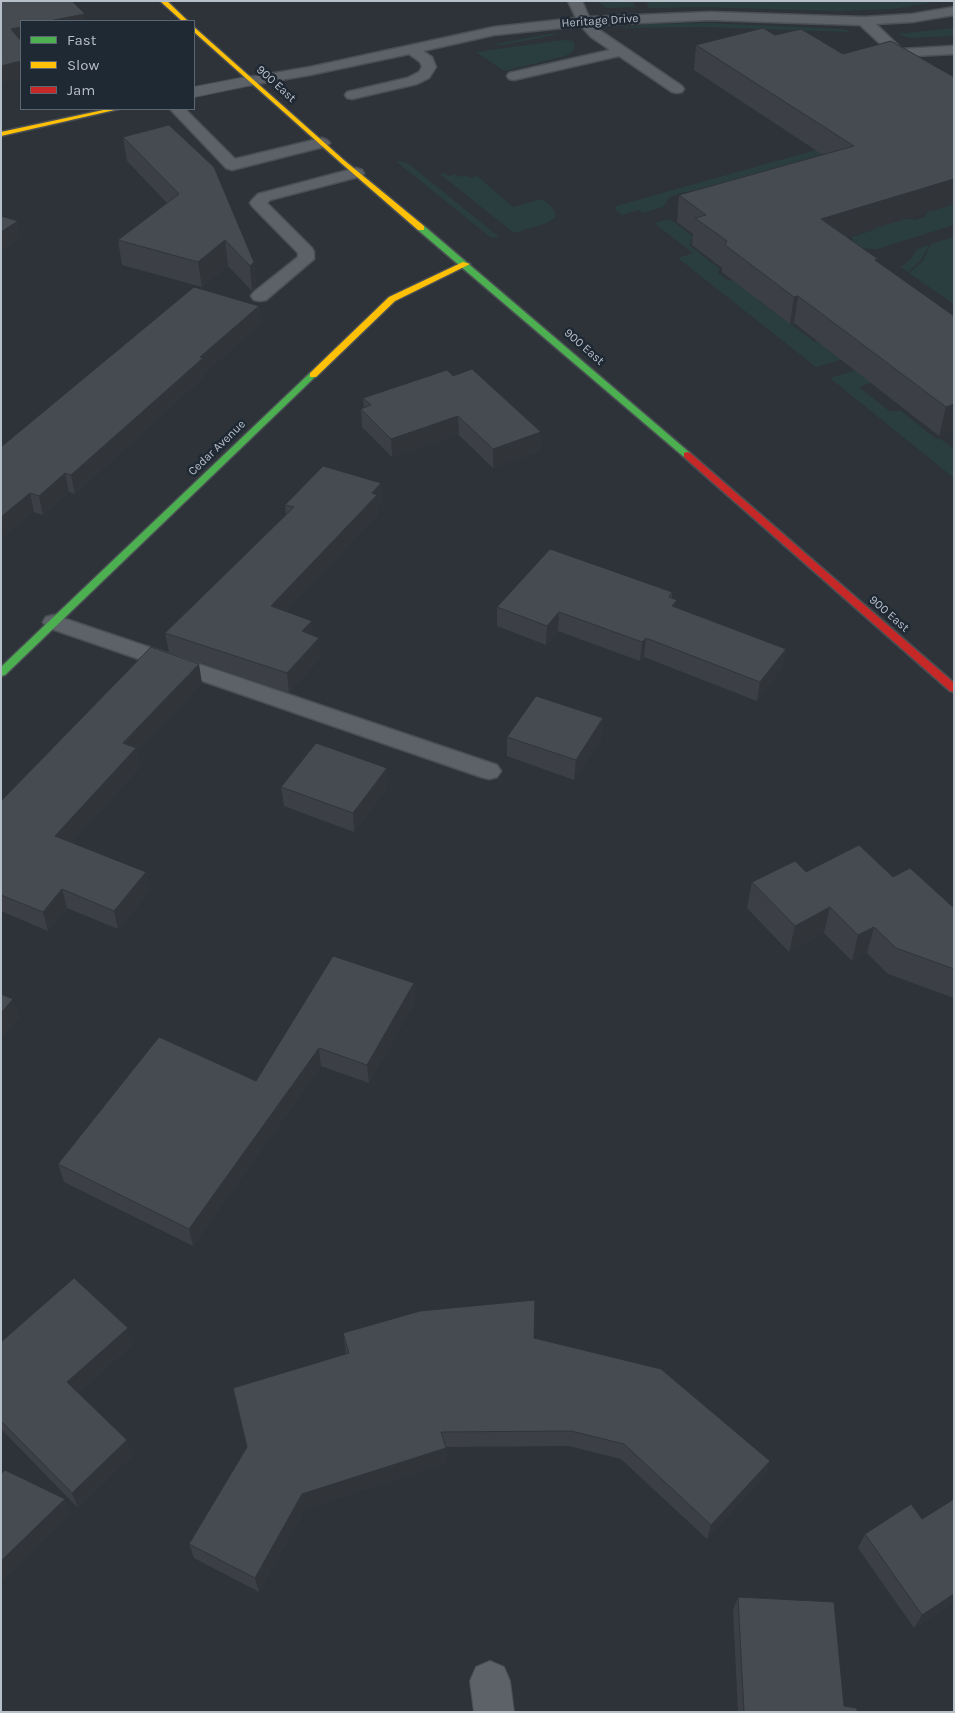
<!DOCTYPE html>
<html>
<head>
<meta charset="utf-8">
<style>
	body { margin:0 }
	#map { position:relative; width:955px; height:1713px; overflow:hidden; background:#2d3339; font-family:Karla,sans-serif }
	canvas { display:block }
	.frame { position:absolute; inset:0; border:2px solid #b7bfc9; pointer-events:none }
	.legend { position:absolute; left:20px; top:20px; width:175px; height:90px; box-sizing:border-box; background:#1f2934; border:1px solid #5c6570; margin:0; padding:6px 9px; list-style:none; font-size:15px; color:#b7bfc9 }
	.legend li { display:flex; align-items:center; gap:10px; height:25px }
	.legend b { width:25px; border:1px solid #5c6570 }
</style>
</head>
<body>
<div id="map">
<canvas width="955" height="1713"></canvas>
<div class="frame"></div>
<ul class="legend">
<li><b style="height:6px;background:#4caf50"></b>Fast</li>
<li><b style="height:6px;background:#ffc107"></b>Slow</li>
<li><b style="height:6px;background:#c62828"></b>Jam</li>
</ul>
</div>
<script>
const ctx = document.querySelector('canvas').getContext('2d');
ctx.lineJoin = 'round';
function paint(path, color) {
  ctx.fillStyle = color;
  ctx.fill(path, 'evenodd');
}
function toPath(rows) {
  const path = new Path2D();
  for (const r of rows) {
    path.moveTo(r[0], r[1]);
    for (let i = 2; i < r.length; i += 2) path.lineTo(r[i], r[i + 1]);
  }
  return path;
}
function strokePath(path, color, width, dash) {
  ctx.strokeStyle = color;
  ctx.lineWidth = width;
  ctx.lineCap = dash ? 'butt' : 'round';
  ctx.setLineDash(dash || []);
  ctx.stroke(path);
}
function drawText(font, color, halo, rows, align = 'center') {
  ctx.font = font + ' Karla,sans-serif';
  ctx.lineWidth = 5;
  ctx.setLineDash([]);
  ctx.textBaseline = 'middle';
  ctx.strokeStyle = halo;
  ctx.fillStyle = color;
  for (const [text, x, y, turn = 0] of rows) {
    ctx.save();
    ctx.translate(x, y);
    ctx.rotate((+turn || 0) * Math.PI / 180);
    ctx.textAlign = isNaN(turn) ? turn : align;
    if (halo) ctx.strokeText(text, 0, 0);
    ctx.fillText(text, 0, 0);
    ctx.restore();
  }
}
paint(toPath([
	[597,1,632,1,635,7,607,8],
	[646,1,766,1,774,6,768,1,940,1,893,9,838,11,703,7,649,8],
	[705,23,843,29,851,32,705,27,617,28,650,24],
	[954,28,954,36,910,38,898,34],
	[549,34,560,34,502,45,491,45],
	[564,40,573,41,575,46,572,52,565,56,504,71,476,52],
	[866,136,884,145,707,189,681,193,670,197,663,207,642,213,639,210,622,215,615,209,616,206],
	[400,161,409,164,499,237,490,237,397,162],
	[445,173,449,176,455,174,459,177,466,175,470,178,477,176,513,207,542,199,552,207,555,212,555,218,547,223,514,233,440,174],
	[954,204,954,225,877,249,859,248,852,242,853,239,851,237,874,230,872,229,906,218,915,220,925,217,927,212],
	[670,219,695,238,689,240,692,243,689,245,720,269,718,273,727,280,738,281,762,300,759,301,815,342,825,339,844,359,816,367,678,258,693,253,654,223],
	[954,237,954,304,909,273,923,261,931,244],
	[929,245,921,260,908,272,901,267,911,259,917,249],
	[860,369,879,380,859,387,889,411,901,411,936,439,939,438,954,449,954,478,830,378]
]), '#2a3e40');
const lane = toPath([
	[568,1,582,1,589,17,710,12,864,17,912,14,954,7,954,15,912,22,876,24,902,49,954,46,954,54,894,57,860,25,710,20,595,25,601,31,682,86,684,89,682,92,677,93,672,92,619,56,514,80,509,79,507,76,509,73,610,50,591,37,581,26,494,35,423,51,432,57,436,67,429,78,417,84,352,99,347,98,345,95,347,92,407,78,419,72,422,67,420,62,409,54,310,75,251,85,246,84,244,81,246,78,251,77,310,67,494,27,576,18,568,1],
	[170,109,185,109,235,159,322,138,327,140,330,143,327,146,232,170,226,168,170,109],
	[356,168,362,170,364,173,362,176,270,200,267,203,312,248,314,252,314,259,266,300,260,301,254,300,251,296,254,292,298,257,298,253,252,206,250,203,252,200,258,194,356,168],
	[54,615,497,765,501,771,497,777,489,779,481,777,46,627,43,622,46,617,54,615]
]);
const street = toPath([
	[251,76,257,78,259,81,257,84,194,97,194,87,251,76],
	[490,1661,504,1667,510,1681,514,1712,474,1712,470,1681,476,1667,490,1661]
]);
const fast = toPath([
	[418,226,424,226,690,453,690,457,684,457,418,230,418,226],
	[310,373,316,373,317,375,5,675,1,676,1,667,310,373]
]);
const slow = toPath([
	[160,1,167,1,188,21,182,21,160,1],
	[194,27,345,161,424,226,424,230,418,230,341,163,194,32,194,27],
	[108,109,119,109,1,136,1,132,108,109],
	[463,262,470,264,395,301,316,377,310,377,310,373,389,297,463,262]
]);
const jam = toPath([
	[687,452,690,453,954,683,954,692,950,691,684,457,684,453,687,452]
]);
strokePath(lane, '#4a4f54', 3);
strokePath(street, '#4a4f54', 2);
strokePath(fast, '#4a4f54', 3);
strokePath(slow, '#4a4f54', 3);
strokePath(jam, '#4a4f54', 3);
paint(lane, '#5d6168');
paint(street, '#5d6168');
paint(fast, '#4caf50');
paint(slow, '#ffc107');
paint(jam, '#c62828');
paint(toPath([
	[696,45,954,204,846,237,877,262,954,316,954,430,939,436,794,323,790,324,722,272,722,268,692,245,693,234,677,222,679,195,823,155,694,70],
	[123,137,254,262,256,288,252,291,228,266,202,287,122,265,118,240,167,203,127,161],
	[259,306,261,323,205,373,205,376,75,494,69,492,43,515,34,512,1,447],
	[453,376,541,432,540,451,493,468,459,435,392,457,362,427,361,409,364,408,363,398],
	[381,483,382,502,378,507,378,514,286,611,313,635,321,657,289,693,169,652,165,633,286,515,285,505],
	[672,592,672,598,676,607,786,649,782,668,757,701,644,657,640,661,558,631,546,645,497,626,497,607],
	[202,683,137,752,140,767,71,843,146,872,150,891,118,929,67,908,48,931,1,911,1,801],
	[603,718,602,737,574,780,507,756,507,737],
	[387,768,388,787,354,832,284,806,281,787],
	[893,877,954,908,954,998,888,974,867,953,852,961,824,933,789,952,747,908,752,882],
	[414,983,415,1002,369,1083,321,1066,193,1246,64,1182,58,1164,256,1081],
	[343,1333,534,1338,770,1461,765,1476,707,1539,621,1459,569,1446,446,1447,447,1463,305,1509,259,1592,194,1558,189,1544,346,1353],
	[1,1342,133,1344,79,1393,133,1455,78,1508,1,1429],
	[865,1534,954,1602,914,1628,858,1548],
	[738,1597,844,1706,857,1712,738,1712,733,1610]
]), '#3c4046');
paint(toPath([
	[85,14,86,21,49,21],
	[21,27,21,44,11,29],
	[21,61,21,79,1,83,1,66],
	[954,179,954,204,817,246,821,219],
	[18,221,22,238,1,252,1,232],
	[225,240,228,266,202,287,198,262],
	[254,262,256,288,252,291,250,266],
	[798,296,794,323,790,324,794,297],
	[259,306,261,323,205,373,205,376,75,494,71,475,200,357],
	[954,404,954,430,939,436,946,407],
	[458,416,459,435,392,457,391,439],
	[541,432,540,451,493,468,493,449],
	[65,473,69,492,43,515,39,496],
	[381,483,382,502,378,507,378,514,273,625,271,606],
	[30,493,34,512,1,540,1,517],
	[677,600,674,619,672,606],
	[559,612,558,631,546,645,547,626],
	[312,621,314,640,302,631],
	[319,638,321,657,289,693,287,673],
	[646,638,644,657,640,661,642,642],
	[786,649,782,668,757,701,760,682],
	[199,664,202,683,137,752,140,767,60,855,55,836,123,743],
	[603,718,602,737,574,780,576,760],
	[387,768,388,787,354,832,353,813],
	[146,872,150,891,118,929,114,911],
	[62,889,67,908,48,931,43,912],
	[830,907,824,933,789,952,795,926],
	[874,927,867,953,852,961,858,935],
	[414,983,415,1002,369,1083,367,1065],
	[13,999,20,1018,1,1039,1,1013],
	[319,1048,321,1066,193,1246,189,1229],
	[128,1328,133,1344,74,1398,67,1382],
	[127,1440,133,1455,78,1508,72,1493],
	[446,1448,447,1463,305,1509,259,1592,255,1578,302,1494],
	[770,1461,765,1476,707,1539,711,1525],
	[65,1499,72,1514,1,1583,1,1561],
	[954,1594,954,1602,914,1628,922,1615]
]), '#313439');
const building = toPath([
	[1,1,72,1,85,14,49,21,21,21,21,27,11,29,21,41,21,61,1,66,1,1],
	[763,28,775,35,801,29,843,54,891,41,954,77,954,179,821,219,878,259,875,260,954,316,954,404,946,407,798,296,794,297,725,245,727,241,695,218,706,215,679,195,854,146,696,45,763,28],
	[169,125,214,167,254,262,250,266,225,240,198,262,118,240,179,194,123,137,169,125],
	[1,216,18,221,1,232,1,216],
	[194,287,259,306,200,357,203,358,71,475,65,473,39,496,30,493,1,517,1,447,194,287],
	[472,369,541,432,493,449,458,416,391,439,361,409,371,405,363,398,447,370,453,376,472,369],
	[323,466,381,483,372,493,377,495,271,606,312,621,302,631,319,638,287,673,165,633,294,507,285,505,323,466],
	[550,549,672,592,669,597,677,600,672,606,786,649,760,682,646,638,642,642,559,612,547,626,497,607,550,549],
	[151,647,199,664,123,743,136,748,55,836,146,872,114,911,62,889,43,912,1,895,1,801,151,647],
	[536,696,603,718,576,760,507,737,536,696],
	[316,743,387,768,353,813,281,787,316,743],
	[859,845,893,877,910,868,954,908,954,969,896,948,874,927,858,935,830,907,795,926,752,882,795,861,806,872,859,845],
	[333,956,414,983,367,1065,319,1048,189,1229,58,1164,159,1037,256,1081,333,956],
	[1,994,13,999,1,1013,1,994],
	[74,1278,128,1328,67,1382,127,1440,72,1493,1,1421,1,1342,74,1278],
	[535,1300,534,1338,661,1369,770,1461,711,1525,624,1444,571,1431,441,1432,446,1448,302,1494,255,1578,189,1544,247,1447,233,1388,349,1353,343,1333,420,1311,535,1300],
	[5,1470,65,1499,1,1561,1,1474,5,1470],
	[954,1499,954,1594,922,1615,865,1534,911,1504,922,1519,954,1499],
	[738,1597,834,1602,844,1706,857,1708,857,1712,744,1712,738,1597]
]);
paint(building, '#464b51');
strokePath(building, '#313439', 1);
drawText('12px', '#b7bfc9', '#1f2934', [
	["Heritage Drive",600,21,-4],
	["900 East",276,84,42],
	["900 East",584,347,41],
	["Cedar Avenue",217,448,-44],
	["900 East",889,614,41]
]);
</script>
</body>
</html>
